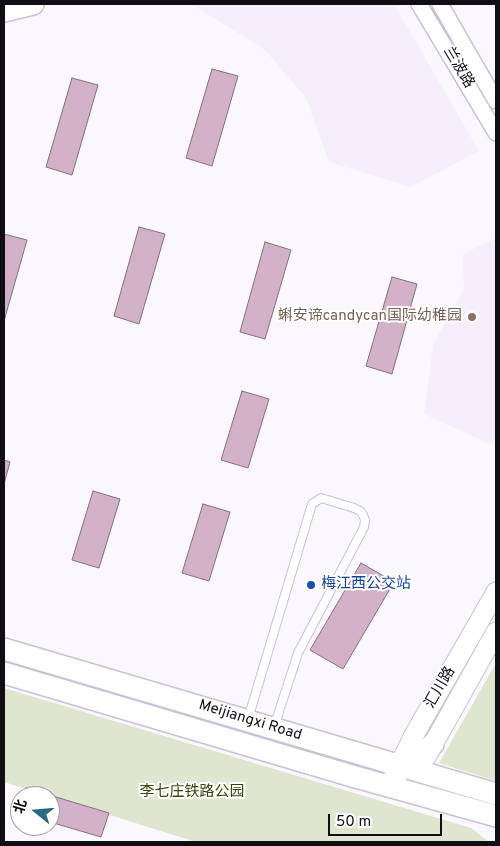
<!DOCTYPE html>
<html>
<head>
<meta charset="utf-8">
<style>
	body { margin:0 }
	#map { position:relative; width:500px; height:846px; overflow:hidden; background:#faf8fc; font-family:Overpass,"Noto Sans SC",sans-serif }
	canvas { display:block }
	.frame { position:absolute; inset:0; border:5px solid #110d15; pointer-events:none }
	.north { position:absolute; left:10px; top:786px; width:50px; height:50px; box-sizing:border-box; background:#fff; border:1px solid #a09ea1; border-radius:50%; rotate:287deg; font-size:14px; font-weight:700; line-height:20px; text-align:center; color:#110d15 }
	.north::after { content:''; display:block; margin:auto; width:18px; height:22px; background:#2a697f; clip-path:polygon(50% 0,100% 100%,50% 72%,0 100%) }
	.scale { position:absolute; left:328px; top:814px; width:114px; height:22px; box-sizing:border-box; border:2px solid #110d15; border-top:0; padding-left:6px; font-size:15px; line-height:18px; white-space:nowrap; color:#110d15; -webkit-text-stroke:4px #fff; paint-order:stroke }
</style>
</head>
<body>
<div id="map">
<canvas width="500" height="846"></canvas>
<div class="frame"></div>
<div class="north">北</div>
<div class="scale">50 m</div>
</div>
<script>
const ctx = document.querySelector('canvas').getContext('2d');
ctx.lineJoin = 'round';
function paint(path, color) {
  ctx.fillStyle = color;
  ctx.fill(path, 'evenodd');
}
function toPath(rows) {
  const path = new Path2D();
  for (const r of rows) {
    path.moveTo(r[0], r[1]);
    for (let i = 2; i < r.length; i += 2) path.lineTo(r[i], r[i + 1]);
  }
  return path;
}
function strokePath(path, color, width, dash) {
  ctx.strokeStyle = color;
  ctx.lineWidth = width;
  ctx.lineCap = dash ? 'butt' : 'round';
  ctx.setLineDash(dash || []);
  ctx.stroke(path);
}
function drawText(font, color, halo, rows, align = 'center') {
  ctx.font = font + ' Overpass,"Noto Sans SC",sans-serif';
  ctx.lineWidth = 4;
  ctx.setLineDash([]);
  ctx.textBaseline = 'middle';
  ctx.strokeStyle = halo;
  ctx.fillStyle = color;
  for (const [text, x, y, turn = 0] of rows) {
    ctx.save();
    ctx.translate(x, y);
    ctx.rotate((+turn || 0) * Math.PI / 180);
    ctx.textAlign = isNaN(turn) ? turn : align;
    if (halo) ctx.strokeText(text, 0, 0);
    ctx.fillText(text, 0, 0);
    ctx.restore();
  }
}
paint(toPath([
	[191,4,394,4,479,151,410,187,329,162,306,98,264,49],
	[496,238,496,438,492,445,424,414,433,345,464,289,463,254]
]), '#f5effb');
paint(toPath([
	[496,663,496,781,439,763],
	[4,688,471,828,489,842,196,842,4,782]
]), '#dfe6d0');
const building = toPath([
	[212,69,238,76,212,166,186,158,212,69],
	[72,78,98,85,72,175,46,167,72,78],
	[139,227,165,234,139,324,114,316,139,227],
	[4,234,27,240,4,321,4,234],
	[265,242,291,250,265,339,240,332,265,242],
	[392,277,417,284,392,374,366,366,392,277],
	[242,391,269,399,248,468,221,460,242,391],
	[4,460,10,462,4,484,4,460],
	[93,491,120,499,99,568,72,560,93,491],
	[203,504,230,512,209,581,182,573,203,504],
	[361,563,394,582,343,669,310,650,361,563],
	[26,788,109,813,101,837,50,822,50,796,24,796,26,788]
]);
paint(building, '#d3b2c9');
strokePath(building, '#836f7d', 1);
const service = toPath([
	[248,719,312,504,321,498,354,508,360,511,363,515,365,520,364,527,298,653,274,727]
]);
const minor = toPath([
	[419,4,496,133],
	[440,4,496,101]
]);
const tertiary = toPath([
	[426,757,496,632],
	[393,778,414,735,496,592]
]);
const secondary = toPath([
	[4,11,33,4],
	[4,649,496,794],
	[4,673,352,776,496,816],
	[399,771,415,762,433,744]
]);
strokePath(service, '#ccc0d6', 10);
strokePath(minor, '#ccc0d6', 18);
strokePath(tertiary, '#ccc0d6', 21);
strokePath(secondary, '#ccc0d6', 24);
strokePath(service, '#fff', 8);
strokePath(minor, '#fff', 15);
strokePath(tertiary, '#fff', 19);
strokePath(secondary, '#fff', 21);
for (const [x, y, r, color] of [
	[472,317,5,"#8d6e63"],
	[311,585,5,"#1a4fb4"]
]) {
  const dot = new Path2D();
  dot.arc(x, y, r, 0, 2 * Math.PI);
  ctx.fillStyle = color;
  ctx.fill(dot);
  strokePath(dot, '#fff', 2);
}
drawText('15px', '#110d15', '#fff', [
	["兰波路",458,68,59],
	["汇川路",441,688,-60],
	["Meijiangxi Road",250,721,17]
]);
drawText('15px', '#785e54', '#fff', [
	["蝌安谛candycan国际幼稚园",462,317]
], 'right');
drawText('15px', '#164399', '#fff', [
	["梅江西公交站",321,585]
], 'left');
drawText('15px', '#39440d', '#fff', [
	["李七庄铁路公园",192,793]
]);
</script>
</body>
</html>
